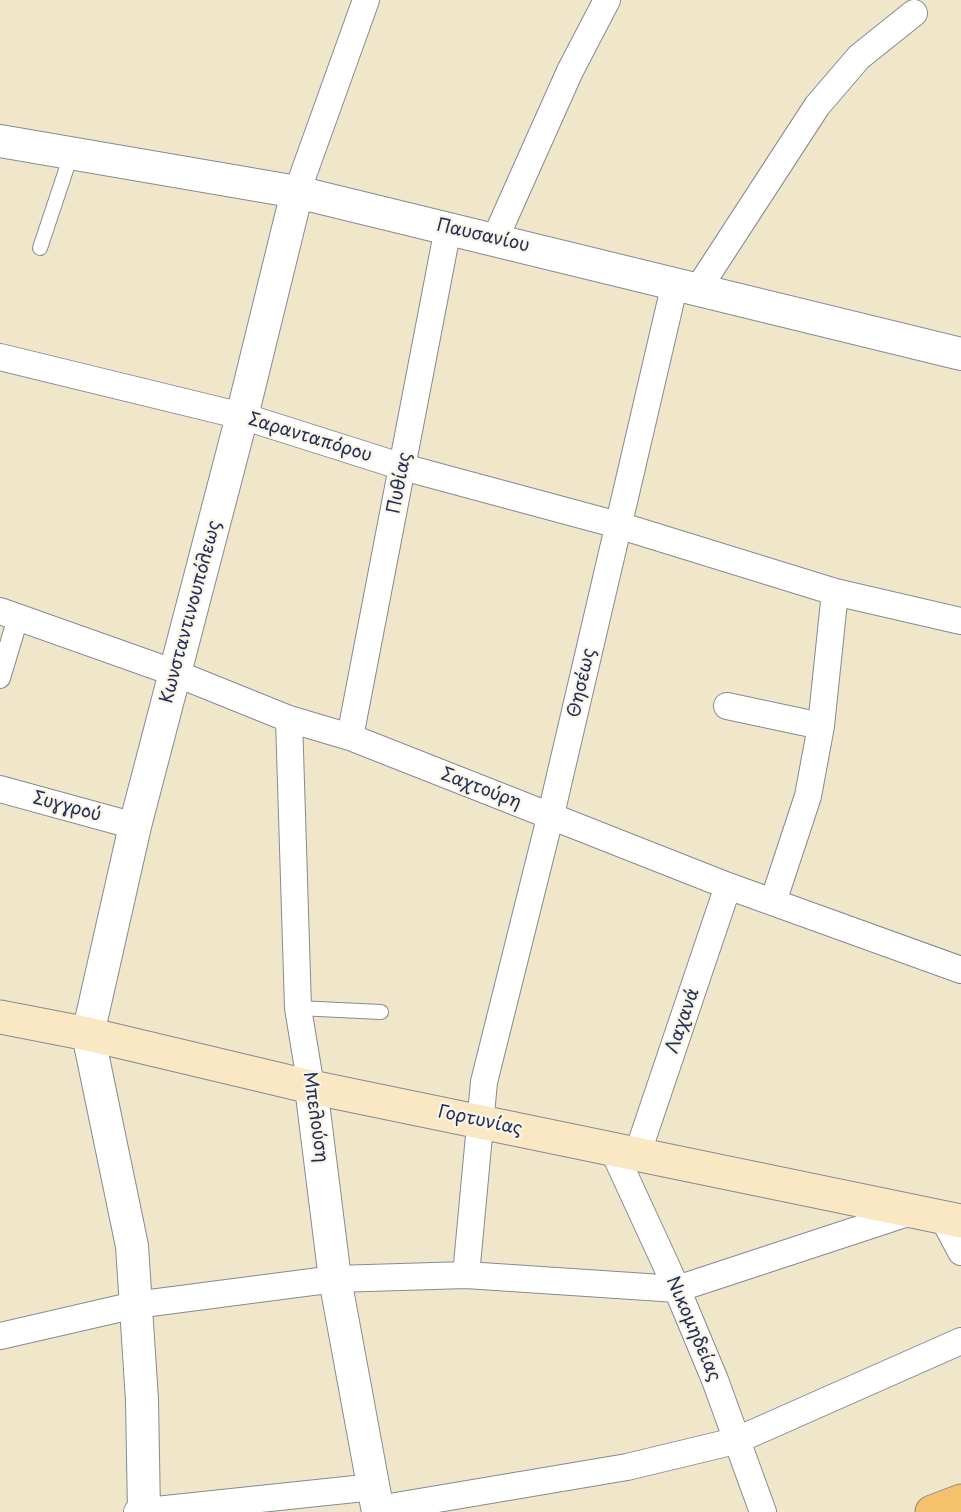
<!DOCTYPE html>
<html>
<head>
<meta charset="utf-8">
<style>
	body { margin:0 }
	canvas { display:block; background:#f0e6c9 }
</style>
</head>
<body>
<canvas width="961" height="1512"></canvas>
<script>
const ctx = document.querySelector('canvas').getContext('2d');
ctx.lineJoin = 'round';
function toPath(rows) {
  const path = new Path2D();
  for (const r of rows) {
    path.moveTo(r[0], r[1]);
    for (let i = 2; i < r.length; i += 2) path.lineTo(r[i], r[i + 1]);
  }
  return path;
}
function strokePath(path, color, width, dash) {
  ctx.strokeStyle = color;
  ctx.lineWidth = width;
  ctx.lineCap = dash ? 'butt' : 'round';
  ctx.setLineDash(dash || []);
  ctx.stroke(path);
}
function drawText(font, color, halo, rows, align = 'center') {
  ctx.font = font + ' "Playpen Sans",sans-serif';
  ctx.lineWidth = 4.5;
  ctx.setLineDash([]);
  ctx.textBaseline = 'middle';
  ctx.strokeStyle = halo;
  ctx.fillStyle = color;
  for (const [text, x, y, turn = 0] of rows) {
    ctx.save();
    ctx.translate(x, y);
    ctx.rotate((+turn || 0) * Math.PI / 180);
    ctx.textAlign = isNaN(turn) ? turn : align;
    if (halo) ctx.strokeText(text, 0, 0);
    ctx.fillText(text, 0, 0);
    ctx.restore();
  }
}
const service = toPath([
	[40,248,71,155],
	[298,1008,381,1012]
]);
const pedestrian = toPath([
	[0,678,18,618]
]);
const minor = toPath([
	[297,192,366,0],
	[495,239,570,71,607,0],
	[698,289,817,106,859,57,914,13],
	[0,357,242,416,403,467,618,525,835,592,961,621],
	[0,611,175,673,289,719,350,737,728,886,961,970],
	[727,706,821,726,808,796,773,902],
	[289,719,298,1008,311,1087],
	[821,726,835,592],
	[350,737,448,228],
	[0,789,135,826],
	[613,1150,677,1289,715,1380,763,1512],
	[637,1155,728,886],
	[943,1218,961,1252],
	[466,1275,484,1082,552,810,675,283],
	[0,1336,135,1305,335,1279,466,1275,677,1289,911,1212],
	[378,1509,627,1467,735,1441,961,1341],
	[137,1512,374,1487]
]);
const tertiary = toPath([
	[0,141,297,192,961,354],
	[311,1087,335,1279,378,1512],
	[144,1512,142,1400,132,1246,88,1034,135,826,242,416,297,192]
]);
const secondary = toPath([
	[0,1017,88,1034,311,1087,961,1221]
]);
const primary = toPath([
	[932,1512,961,1501]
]);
strokePath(service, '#868a94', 16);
strokePath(pedestrian, '#868a94', 22);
strokePath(minor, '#868a94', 28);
strokePath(tertiary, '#868a94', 34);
strokePath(secondary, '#868a94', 35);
strokePath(primary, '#868a94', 35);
strokePath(service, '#fff', 14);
strokePath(pedestrian, '#fff', 20);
strokePath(minor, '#fff', 26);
strokePath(tertiary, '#fff', 32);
strokePath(secondary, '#fae7c3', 33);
strokePath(primary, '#f3c26a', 33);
drawText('18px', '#1b2f5e', '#fcf5e5', [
	["Παυσανίου",483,236,13],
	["Σαρανταπόρου",310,438,17],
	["Πυθίας",400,483,-79],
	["Κωνσταντινουπόλεως",191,612,-75],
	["Θησέως",582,683,-77],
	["Σαχτούρη",481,789,21],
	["Συγγρού",67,807,15],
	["Λαχανά",683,1021,-71],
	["Μπελούση",315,1117,82],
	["Γορτυνίας",480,1121,12],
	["Νικομηδείας",693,1329,67]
]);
</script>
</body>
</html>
